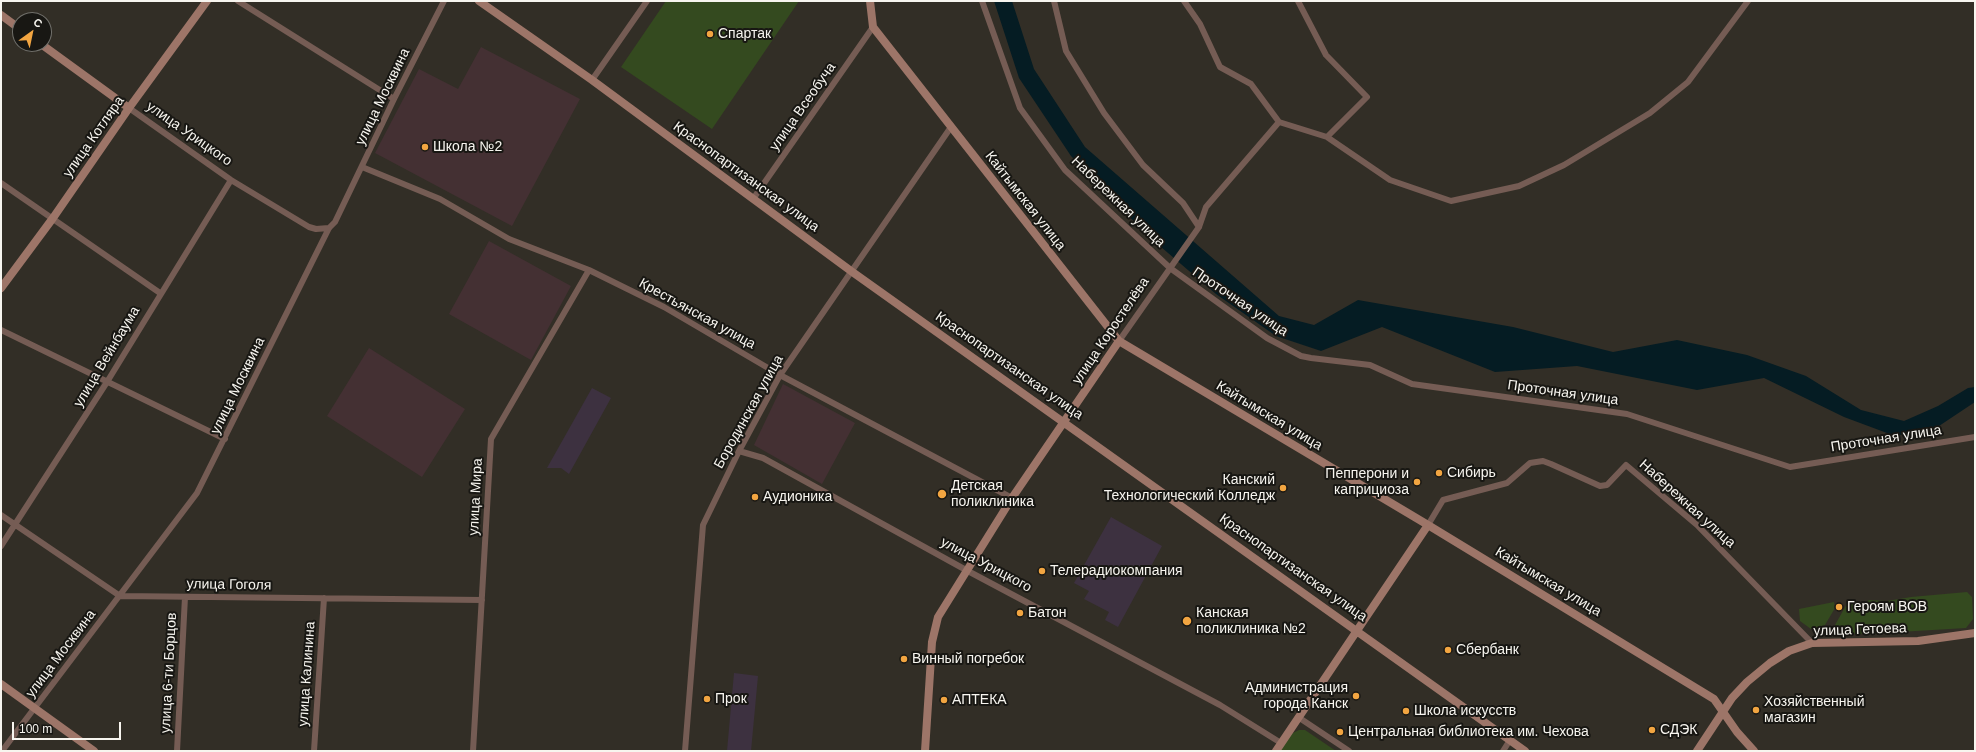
<!DOCTYPE html>
<html>
<head>
<meta charset="utf-8">
<style>
	body { margin:0 }
	#map { position:relative; width:1976px; height:752px; overflow:hidden; background:#322e26; font-family:Arial,sans-serif }
	canvas { display:block }
	.frame { position:absolute; inset:0; border:2px solid #f7f5ef; pointer-events:none }
	.north { position:absolute; left:12px; top:12px; width:40px; height:40px; box-sizing:border-box; background:#181713; border:1px solid #71706b; border-radius:50%; rotate:33deg; font-size:11px; font-weight:700; line-height:16px; text-align:center; color:#f7f5ef }
	.north::after { content:''; display:block; margin:auto; width:14px; height:18px; background:#f2a541; clip-path:polygon(50% 0,100% 100%,50% 72%,0 100%) }
	.scale { position:absolute; left:12px; top:722px; width:109px; height:18px; box-sizing:border-box; border:2px solid #f7f5ef; border-top:0; padding-left:5px; font-size:12px; line-height:14px; white-space:nowrap; color:#f7f5ef; -webkit-text-stroke:3px #181713; paint-order:stroke }
</style>
</head>
<body>
<div id="map">
<canvas width="1976" height="752"></canvas>
<div class="frame"></div>
<div class="north">С</div>
<div class="scale">100 m</div>
</div>
<script>
const ctx = document.querySelector('canvas').getContext('2d');
ctx.lineJoin = 'round';
function paint(path, color) {
  ctx.fillStyle = color;
  ctx.fill(path, 'evenodd');
}
function toPath(rows) {
  const path = new Path2D();
  for (const r of rows) {
    path.moveTo(r[0], r[1]);
    for (let i = 2; i < r.length; i += 2) path.lineTo(r[i], r[i + 1]);
  }
  return path;
}
function strokePath(path, color, width, dash) {
  ctx.strokeStyle = color;
  ctx.lineWidth = width;
  ctx.lineCap = dash ? 'butt' : 'round';
  ctx.setLineDash(dash || []);
  ctx.stroke(path);
}
function drawText(font, color, halo, rows, align = 'center') {
  ctx.font = font + ' Arial,sans-serif';
  ctx.lineWidth = 4;
  ctx.setLineDash([]);
  ctx.textBaseline = 'middle';
  ctx.strokeStyle = halo;
  ctx.fillStyle = color;
  for (const [text, x, y, turn = 0] of rows) {
    ctx.save();
    ctx.translate(x, y);
    ctx.rotate((+turn || 0) * Math.PI / 180);
    ctx.textAlign = isNaN(turn) ? turn : align;
    if (halo) ctx.strokeText(text, 0, 0);
    ctx.fillText(text, 0, 0);
    ctx.restore();
  }
}
paint(toPath([
	[592,388,611,398,569,474,561,468,547,468],
	[1111,517,1162,546,1118,627,1105,620,1109,612,1084,599,1089,591,1074,583],
	[734,673,758,676,751,751,727,751]
]), '#3d3140');
paint(toPath([
	[481,47,580,99,512,226,375,153,419,69,458,89],
	[489,241,571,286,531,360,449,314],
	[369,348,465,409,422,477,327,416],
	[783,384,855,423,822,484,754,445]
]), '#443033');
paint(toPath([
	[666,1,799,1,712,129,621,67],
	[1967,592,1972,597,1973,619,1966,628,1866,634,1837,633,1835,625,1849,600,1854,602,1854,612,1869,600,1887,601,1911,597],
	[1834,602,1835,608,1825,625,1811,629,1800,621,1799,609],
	[1299,730,1305,730,1336,751,1279,751,1289,735]
]), '#344a1f');
paint(toPath([
	[994,1,1012,1,1034,69,1085,147,1279,316,1314,325,1358,300,1513,327,1613,352,1677,340,1747,355,1806,376,1861,410,1904,421,1938,406,1968,388,1975,387,1975,402,1939,426,1895,436,1844,417,1764,378,1697,390,1577,366,1495,372,1382,327,1321,351,1276,336,1216,294,1147,235,1071,156,1019,78]
]), '#051c23');
strokePath(toPath([
	[238,1,394,99],
	[982,1,1020,108,1065,170,1170,268,1267,338,1301,356,1311,358,1370,365,1412,384,1627,414,1790,467,1975,437],
	[1054,1,1066,51,1104,113,1143,165,1183,203,1199,227],
	[1184,1,1200,24,1220,67,1251,84,1279,122,1327,137,1390,180,1451,201,1519,186,1564,165,1650,113,1688,82,1748,1],
	[1298,1,1326,55,1367,97,1327,137],
	[592,80,647,1],
	[129,108,231,180,309,227,316,229,329,228],
	[362,167,440,199,509,239,589,270,664,307,780,375,1012,498],
	[1,183,160,293],
	[753,199,873,27],
	[1,330,225,439],
	[1119,341,1199,227,1206,207,1279,122],
	[739,451,763,458,966,570,1220,705,1281,743],
	[1,515,120,596,482,600],
	[1428,525,1443,500,1507,483,1530,463,1543,461,1551,464,1600,486,1607,485,1626,465,1697,525,1812,643],
	[1,546,107,382,231,180],
	[1298,717,1349,751],
	[2,751,197,493,329,228,335,222,394,99,444,1],
	[177,751,185,597],
	[314,751,324,598],
	[473,751,491,439,589,270],
	[685,751,703,525,739,451,780,375,951,127],
	[1503,751,1510,740]
]), '#755c54', 6);
strokePath(toPath([
	[479,1,592,80,851,271,1525,751],
	[870,1,873,27,1119,341,1428,525,1714,699,1737,732,1754,751],
	[1,15,20,29],
	[41,44,129,108],
	[1,288,53,218,129,108,207,1],
	[1,684,94,751],
	[925,751,932,642,938,617,1012,498,1119,341],
	[1276,751,1428,525],
	[1697,751,1732,698,1747,682,1770,663,1789,651,1812,643,1918,641,1975,633]
]), '#9d7568', 8);
for (const [x, y, r, color] of [
	[710,34,4,"#f2a541"],
	[425,147,4,"#f2a541"],
	[1439,473,4,"#f2a541"],
	[1417,482,4,"#f2a541"],
	[1283,488,4,"#f2a541"],
	[942,494,5,"#f2a541"],
	[755,497,4,"#f2a541"],
	[1042,571,4,"#f2a541"],
	[1839,607,4,"#f2a541"],
	[1020,613,4,"#f2a541"],
	[1187,621,5,"#f2a541"],
	[1448,650,4,"#f2a541"],
	[904,659,4,"#f2a541"],
	[1356,696,4,"#f2a541"],
	[707,699,4,"#f2a541"],
	[944,700,4,"#f2a541"],
	[1756,710,4,"#f2a541"],
	[1406,711,4,"#f2a541"],
	[1652,730,4,"#f2a541"],
	[1340,732,4,"#f2a541"]
]) {
  const dot = new Path2D();
  dot.arc(x, y, r, 0, 2 * Math.PI);
  ctx.fillStyle = color;
  ctx.fill(dot);
  strokePath(dot, '#181713', 1.5);
}
drawText('14px', '#f7f5ef', '#181713', [
	["Спартак",718,34],
	["Школа №2",433,147],
	["Сибирь",1447,473],
	["Пепперони и",1409,474,"right"],
	["каприциоза",1409,490,"right"],
	["Канский",1275,480,"right"],
	["Технологический Колледж",1275,496,"right"],
	["Детская",951,486],
	["поликлиника",951,502],
	["Аудионика",763,497],
	["Телерадиокомпания",1050,571],
	["Героям ВОВ",1847,607],
	["Батон",1028,613],
	["Канская",1196,613],
	["поликлиника №2",1196,629],
	["Сбербанк",1456,650],
	["Винный погребок",912,659],
	["Администрация",1348,688,"right"],
	["города Канск",1348,704,"right"],
	["Прок",715,699],
	["АПТЕКА",952,700],
	["Хозяйственный",1764,702],
	["магазин",1764,718],
	["Школа искусств",1414,711],
	["СДЭК",1660,730],
	["Центральная библиотека им. Чехова",1348,732]
], 'left');
drawText('14px', '#f7f5ef', '#181713', [
	["улица Москвина",383,97,-64],
	["улица Всеобуча",803,107,-55],
	["улица Урицкого",189,134,35],
	["улица Котляра",94,137,-55],
	["Краснопартизанская улица",746,177,36],
	["Кайтымская улица",1025,201,52],
	["Набережная улица",1118,202,44],
	["Проточная улица",1240,302,34],
	["Крестьянская улица",697,314,29],
	["улица Коростелёва",1111,331,-56],
	["улица Вейнбаума",107,357,-59],
	["Краснопартизанская улица",1009,366,35],
	["улица Москвина",238,386,-64],
	["Проточная улица",1563,393,8],
	["Бородинская улица",749,412,-61],
	["Кайтымская улица",1269,416,31],
	["Проточная улица",1886,439,-9],
	["улица Мира",476,497,-87],
	["Набережная улица",1687,504,42],
	["улица Урицкого",986,565,28],
	["Краснопартизанская улица",1293,568,35],
	["Кайтымская улица",1548,582,31],
	["улица Гоголя",229,585,1],
	["улица Гетоева",1860,630,-2],
	["улица Москвина",61,654,-53],
	["улица 6-ти Борцов",169,673,-87],
	["улица Калинина",307,674,-86]
]);
</script>
</body>
</html>
